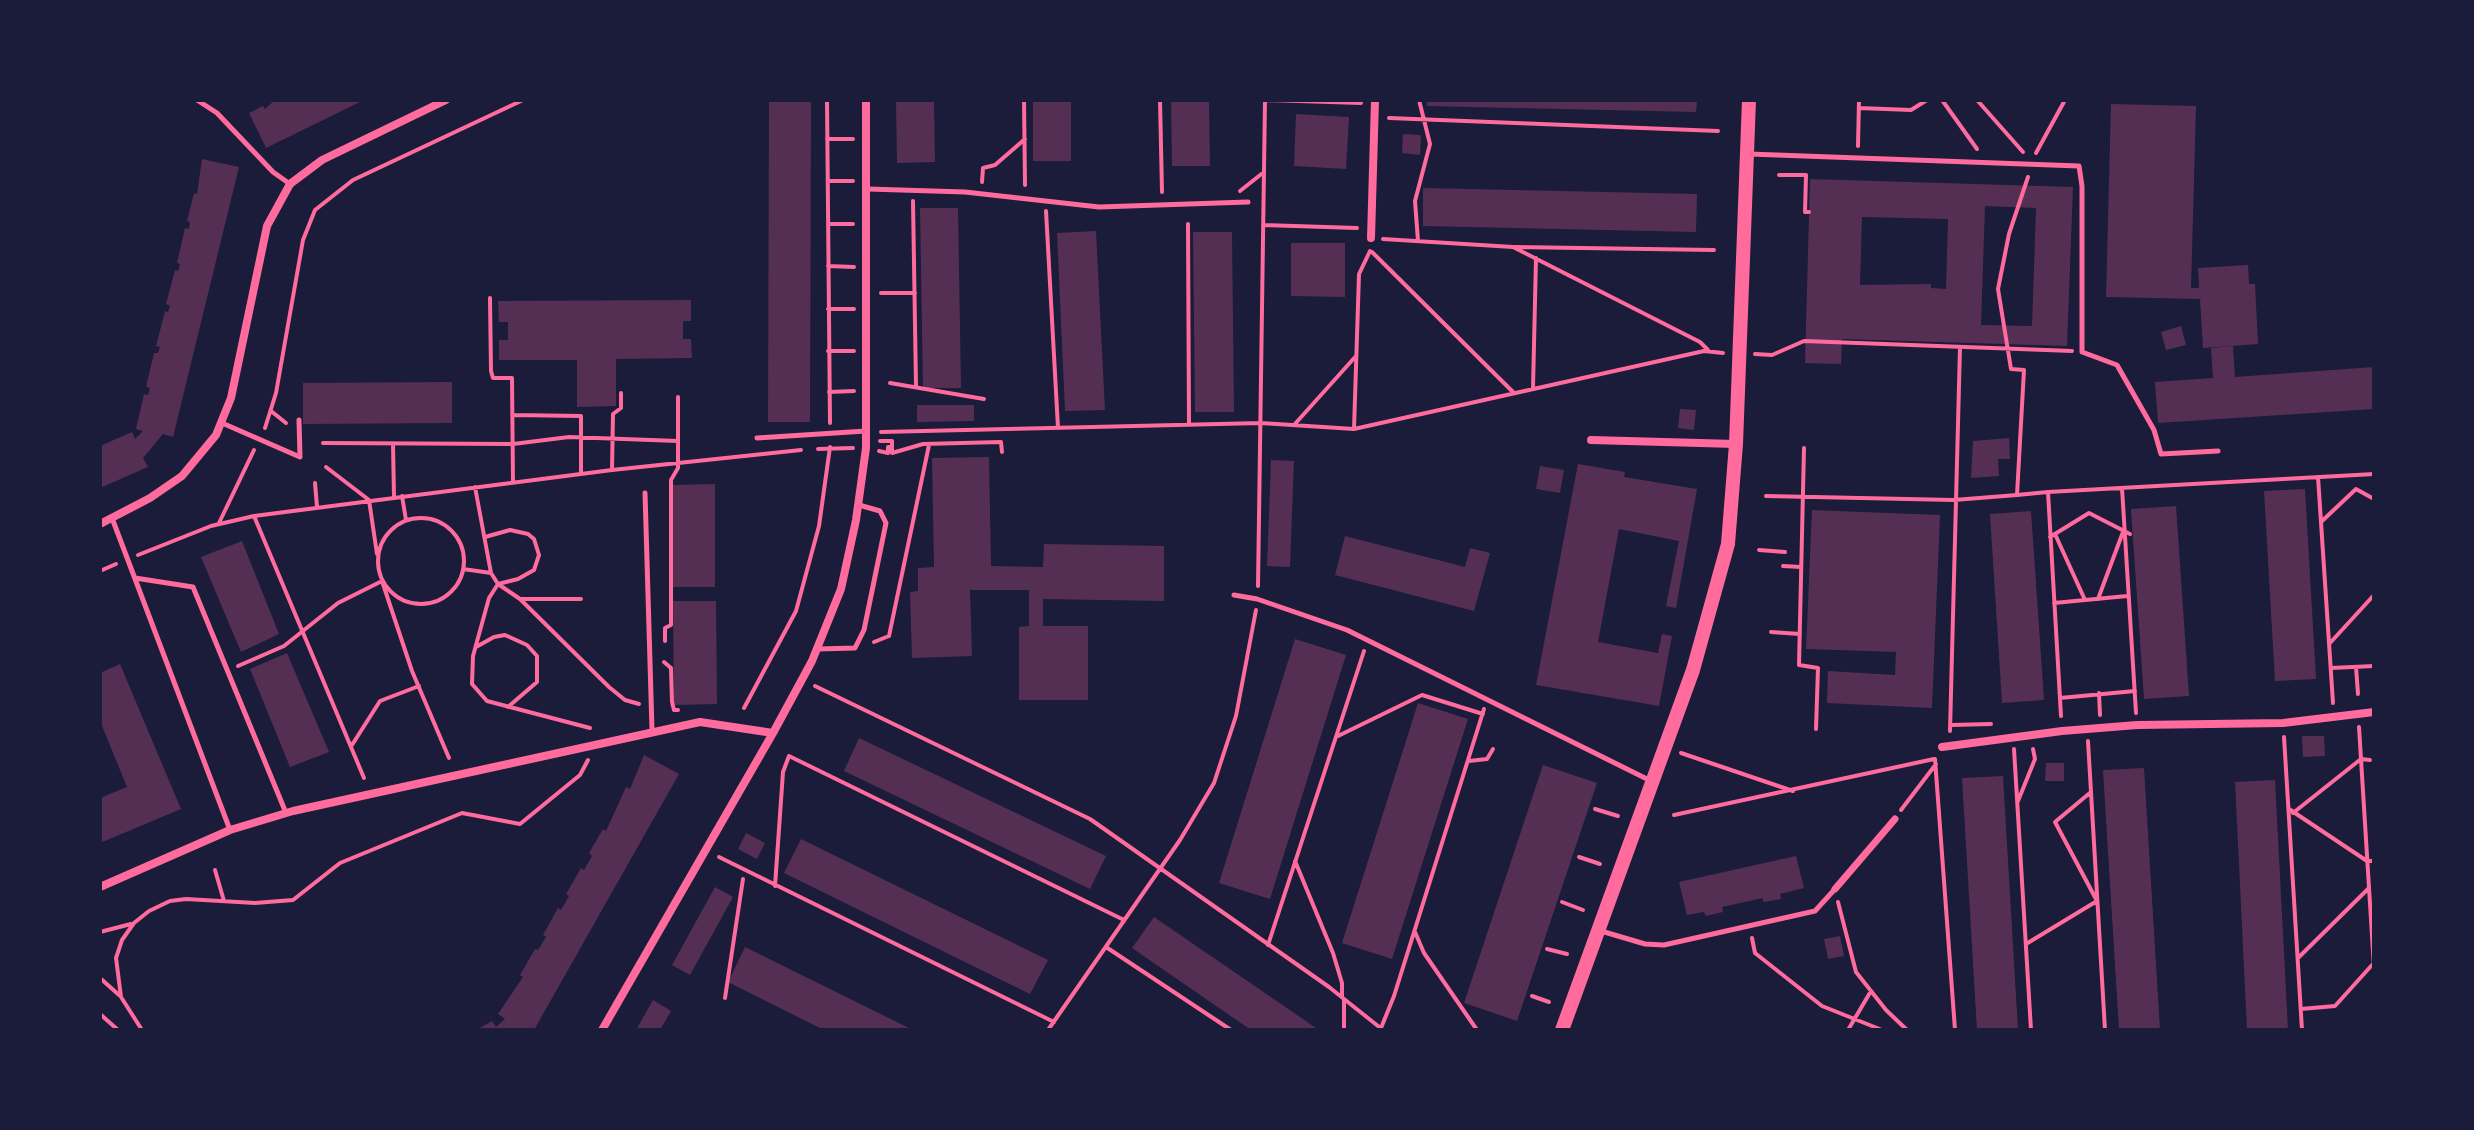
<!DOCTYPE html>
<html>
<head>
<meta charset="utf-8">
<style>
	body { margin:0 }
	#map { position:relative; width:2474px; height:1130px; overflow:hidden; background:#1b1b3a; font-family:"Fira Sans Condensed",sans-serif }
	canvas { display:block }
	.frame { position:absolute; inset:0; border:102px solid #1b1b3a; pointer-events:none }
</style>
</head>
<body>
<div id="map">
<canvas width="2474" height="1130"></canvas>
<div class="frame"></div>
</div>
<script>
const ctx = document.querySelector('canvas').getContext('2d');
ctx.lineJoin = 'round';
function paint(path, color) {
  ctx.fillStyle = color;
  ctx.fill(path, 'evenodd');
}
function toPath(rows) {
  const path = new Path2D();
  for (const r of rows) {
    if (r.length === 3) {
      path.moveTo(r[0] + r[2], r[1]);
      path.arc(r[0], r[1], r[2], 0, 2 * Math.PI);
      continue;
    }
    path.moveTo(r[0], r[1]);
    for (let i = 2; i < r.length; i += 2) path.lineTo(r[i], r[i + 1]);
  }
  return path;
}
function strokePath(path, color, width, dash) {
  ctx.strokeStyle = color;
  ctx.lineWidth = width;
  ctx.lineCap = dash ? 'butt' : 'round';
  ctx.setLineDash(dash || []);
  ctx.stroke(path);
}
paint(toPath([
	[275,100,364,100,266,148,249,113,263,106,265,109],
	[769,100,811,100,810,422,768,422],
	[896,100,934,100,935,162,897,163],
	[1033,100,1071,100,1071,161,1033,161],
	[1171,100,1209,100,1210,166,1172,166],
	[1427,100,1697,100,1696,112,1427,106],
	[2111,104,2196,106,2191,288,2199,288,2198,268,2248,265,2249,284,2255,284,2258,344,2203,348,2200,299,2106,297],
	[1296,114,1349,117,1346,169,1294,166],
	[1403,134,1421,135,1420,155,1402,153],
	[202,159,239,167,173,437,163,434,143,458,148,467,100,488,100,446,132,432,135,439,143,431,136,429,144,394,148,395,150,388,146,387,154,353,158,353,160,347,156,346,165,311,168,312,170,306,166,304,175,270,178,271,180,264,177,263,185,228,189,229,190,222,187,221,194,193,197,194],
	[1810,179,2073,187,2067,346,1842,339,1841,364,1805,363],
	[1985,206,2036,208,2032,326,1981,325],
	[1862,217,1948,219,1946,289,1931,288,1931,284,1860,285],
	[1423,188,1697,194,1696,232,1423,226],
	[920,208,958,208,961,388,923,388],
	[1096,231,1105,410,1065,411,1057,233],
	[1193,232,1232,232,1234,412,1195,412],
	[1291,243,1345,243,1345,297,1291,296],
	[691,300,691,321,683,321,683,339,691,339,692,358,616,359,616,406,577,407,577,360,499,360,499,340,508,340,508,322,499,322,498,301],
	[2181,326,2186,345,2166,350,2161,332],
	[2233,346,2235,377,2374,367,2374,409,2158,423,2155,382,2213,378,2211,348],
	[452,382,452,423,303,424,303,383],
	[917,405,974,405,974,421,917,422],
	[1680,409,1696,410,1694,430,1678,428],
	[2009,438,2010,459,1998,459,1999,476,1971,478,1973,441],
	[989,457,991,566,1043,567,1044,544,1164,546,1164,601,1043,599,1043,626,1088,626,1088,700,1019,700,1019,627,1029,626,1029,590,970,590,972,656,912,658,910,592,918,591,918,568,934,567,932,458],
	[1271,460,1294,461,1290,567,1267,566],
	[1578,464,1625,472,1624,477,1697,489,1676,608,1666,606,1679,541,1619,529,1598,642,1658,653,1662,634,1672,636,1659,706,1536,685],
	[1540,466,1564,470,1560,493,1536,489],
	[715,484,715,587,672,587,672,485],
	[2305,489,2316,679,2275,681,2264,491],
	[2176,506,2189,696,2144,699,2131,509],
	[1812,510,1940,515,1932,708,1827,703,1828,671,1895,675,1896,652,1806,649],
	[2031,511,2044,700,2002,703,1990,514],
	[1345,536,1465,567,1470,548,1490,553,1474,611,1335,575],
	[242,541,279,634,241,652,201,557],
	[673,601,716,601,717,704,674,705],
	[1295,639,1346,655,1270,899,1219,883],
	[287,653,329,752,290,767,250,669],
	[120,664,181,809,100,843,100,798,127,787,100,721,100,673],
	[1418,703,1468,719,1392,959,1342,943],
	[2302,736,2324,736,2325,756,2303,757],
	[859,738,1106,856,1090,889,844,771],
	[644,755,679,774,534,1030,476,1030,492,1021,496,1027,505,1019,498,1014,523,977,520,975,535,949,538,950,546,937,543,935,558,908,561,910,569,896,566,894,581,868,584,870,592,856,589,853,603,829,606,831,626,787,630,789],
	[2046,763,2064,763,2064,781,2045,781],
	[1543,765,1597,783,1517,1021,1464,1003],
	[2144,768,2160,1030,2119,1030,2103,770],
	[2003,776,2018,1030,1977,1030,1962,778],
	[2275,780,2288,1030,2247,1030,2235,782],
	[746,833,765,843,757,859,738,849],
	[801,839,1048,960,1030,994,784,873],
	[1796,856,1804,888,1780,894,1781,899,1763,902,1763,898,1722,907,1723,912,1706,916,1704,912,1687,915,1679,882],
	[715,887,733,897,690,975,672,965],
	[1154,917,1319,1030,1251,1030,1132,948],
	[1840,936,1844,956,1828,959,1824,939],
	[745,947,913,1030,824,1030,728,982],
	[653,1000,671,1011,660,1030,636,1030]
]), '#542f53');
strokePath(toPath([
	[827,100,830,423],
	[1024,100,1025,185],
	[1160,100,1162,192],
	[1267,100,1361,103],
	[1942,100,1977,149],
	[1977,100,2023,152],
	[1859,108,1911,110,1927,100],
	[1389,118,1718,131],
	[827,139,853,139],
	[1858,146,1859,100],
	[2036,153,2065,100],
	[1779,175,1806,175,1805,212,1809,212],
	[2028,177,2009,234,1998,289,2011,369,2024,370,2017,495,2048,492,2061,716],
	[828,181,853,181],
	[982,182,983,168,995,165,1025,139],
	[1240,191,1264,172],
	[913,201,916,387],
	[1046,211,1058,428],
	[828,224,853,224],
	[1188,224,1189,425],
	[1263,225,1357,228],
	[1383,239,1513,247,1700,342,1708,350],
	[1418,241,1415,201,1430,144,1419,100],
	[1515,247,1714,250],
	[1372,252,1513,392],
	[828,266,854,267],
	[881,293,915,293],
	[490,298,491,371,493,378,512,378,513,482],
	[828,309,854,309],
	[828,351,854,351],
	[1755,354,1772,355,1804,341,2072,351],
	[890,383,984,399],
	[1533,388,1536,258],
	[829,392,854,391],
	[271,411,286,423],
	[514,415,581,416,581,474],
	[1294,425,1356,356],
	[265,428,276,393,303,240,315,210,353,180,523,100],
	[1354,429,1359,274,1370,251],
	[881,432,1261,423,1354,429,1704,351,1723,353],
	[880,441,892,441,892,447],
	[323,443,513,444,569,437,678,441],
	[393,444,394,497],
	[1804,448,1799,665,1818,668,1816,729],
	[818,449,853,448],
	[879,451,888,453,888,447,892,447,892,453,923,444,1001,442,1002,452],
	[326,467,369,500,377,554],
	[612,470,613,414,621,408,621,393],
	[2318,477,2333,703],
	[315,483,317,507],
	[475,487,491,573,498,584,520,599,609,687,625,700,639,704],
	[2122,488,2136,713],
	[2048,492,2374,474],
	[402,496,406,520],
	[1766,496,1954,500,2017,495],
	[254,516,364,778],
	[421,561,43],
	[2321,522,2356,489,2374,499],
	[219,523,254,450],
	[2055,534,2085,600],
	[485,537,510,530,528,534,534,539,539,555,534,570,518,579,498,584,489,598,473,656,472,684,487,701,590,728],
	[2050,537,2089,513,2130,534],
	[1759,550,1785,552],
	[138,555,211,526,254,516,612,470,801,450],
	[1783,566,1801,567],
	[463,569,491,573],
	[100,571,116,564],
	[1258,586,1265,100],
	[520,599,581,599],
	[2098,599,2123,532],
	[2054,603,2127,596],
	[1771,632,1800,634],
	[665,641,665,628,671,625,671,480,678,468,678,397],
	[874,642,889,636,929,445],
	[2330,643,2374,595],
	[476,647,494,637,505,635,527,645,537,656,537,682,508,707],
	[664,662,671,668,672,702,674,710,678,710],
	[238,666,284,646,338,603,382,581,412,671,449,758],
	[2356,667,2358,694],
	[2331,668,2374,666],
	[815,686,1090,819,1329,987,1383,1030],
	[2099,693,2100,715],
	[2060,698,2135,691],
	[744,708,796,611,819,526,830,447],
	[1952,725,1991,724],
	[2359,727,2374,968],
	[1950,731,1960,347],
	[1338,736,1422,695,1483,714],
	[2284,737,2302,1030],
	[2088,741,2105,1030],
	[352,745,380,701,419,686],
	[2014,749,2031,1030],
	[1681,753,1793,791],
	[1935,759,1955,1030],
	[1469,761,1487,759,1493,749],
	[2018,801,2035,759,2033,749],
	[1595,809,1618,816],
	[2289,809,2367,861,2374,861],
	[1901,810,1936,764],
	[2293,813,2361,759,2370,760],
	[1674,815,1934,759],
	[719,857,1054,1022],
	[1579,857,1600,864],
	[1295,861,1333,953,1342,983,1342,997],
	[215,870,224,901],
	[775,886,783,772,789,756,1124,920],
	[1562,902,1583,910],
	[1838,902,1856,972,1886,1010,1907,1030],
	[100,932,131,924],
	[1415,932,1424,953,1477,1030],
	[1752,938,1755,953,1822,1006,1882,1030],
	[2026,944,2097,901,2055,822,2091,792],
	[1268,945,1364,651],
	[1106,947,1231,1030],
	[1547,949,1567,954],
	[2299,957,2369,888],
	[100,978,119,995],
	[1532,996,1549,1002],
	[725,998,743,879],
	[2301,1009,2335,1006,2372,965],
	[100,1014,118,1030],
	[1381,1028,1394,996,1484,709],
	[142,1030,121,997,116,958,122,940,134,923,149,911,170,901,186,899,255,903,293,900,340,863,462,813,520,824,580,775,588,760],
	[1048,1030,1180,840,1214,783,1236,716,1256,610],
	[1344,1030,1344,1000],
	[1848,1030,1871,991]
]), '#ff6b9d', 4);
strokePath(toPath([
	[197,100,217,113,273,172,290,184],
	[1749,154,2079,166,2082,186,2082,352,2117,365,2154,430,2161,454,2218,451],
	[868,189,965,192,1099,207,1248,202],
	[222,423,300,457,299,420],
	[757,438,866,431],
	[645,493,652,730],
	[112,518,230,830],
	[135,578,193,587,286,813],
	[1234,595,1257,599,1347,630,1651,781],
	[818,649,855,648,864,630,886,523,880,511,859,505],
	[1601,931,1645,944,1664,945,1815,911,1835,889]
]), '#ff6b9d', 5);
strokePath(toPath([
	[1835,889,1895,819]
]), '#ff6b9d', 7);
strokePath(toPath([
	[1371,238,1375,100],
	[1591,440,1736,444],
	[100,524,150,498,182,476,216,435,231,398,267,226,290,184,322,160,446,100],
	[1942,747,2062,731,2137,725,2283,723,2374,712],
	[100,887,230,830,293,811,700,722,773,733],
	[602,1030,773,733,812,661,841,589,856,520,866,448,866,100]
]), '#ff6b9d', 8);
strokePath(toPath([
	[1562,1030,1693,670,1728,544,1736,444,1749,100]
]), '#ff6b9d', 14);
</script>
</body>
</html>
